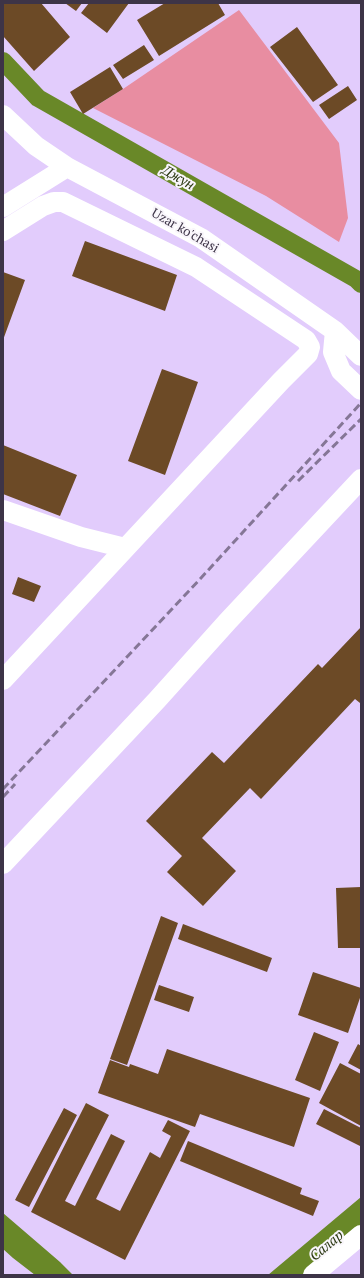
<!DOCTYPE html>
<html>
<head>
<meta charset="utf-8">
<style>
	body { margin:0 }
	#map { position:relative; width:364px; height:1278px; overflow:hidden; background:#e2ccfc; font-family:"PT Serif",serif }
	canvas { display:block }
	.frame { position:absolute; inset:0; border:4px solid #3d3447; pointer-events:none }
</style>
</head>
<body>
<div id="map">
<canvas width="364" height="1278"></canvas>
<div class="frame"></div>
</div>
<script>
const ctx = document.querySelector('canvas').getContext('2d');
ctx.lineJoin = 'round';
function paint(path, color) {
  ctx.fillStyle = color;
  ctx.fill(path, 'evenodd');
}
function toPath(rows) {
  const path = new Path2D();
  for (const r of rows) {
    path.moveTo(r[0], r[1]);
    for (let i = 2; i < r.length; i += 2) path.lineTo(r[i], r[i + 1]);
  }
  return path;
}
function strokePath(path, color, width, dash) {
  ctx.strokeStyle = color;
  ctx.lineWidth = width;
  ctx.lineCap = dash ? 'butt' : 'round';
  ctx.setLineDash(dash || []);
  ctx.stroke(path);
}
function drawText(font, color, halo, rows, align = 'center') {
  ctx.font = font + ' "PT Serif",serif';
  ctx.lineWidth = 4;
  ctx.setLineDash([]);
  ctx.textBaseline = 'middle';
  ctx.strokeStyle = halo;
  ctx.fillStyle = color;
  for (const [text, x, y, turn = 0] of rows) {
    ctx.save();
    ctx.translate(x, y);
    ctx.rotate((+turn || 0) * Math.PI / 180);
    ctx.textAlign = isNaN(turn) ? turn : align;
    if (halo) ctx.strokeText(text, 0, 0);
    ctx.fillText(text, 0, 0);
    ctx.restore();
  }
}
paint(toPath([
	[239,10,339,143,348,218,339,242,266,196,93,108,123,89]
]), '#e88da1');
paint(toPath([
	[361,1197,361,1233,307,1275,268,1275],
	[3,1213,60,1262,73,1275,35,1275,13,1258,3,1249]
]), '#698828');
strokePath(toPath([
	[3,61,38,98,356,279,361,284]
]), '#698828', 18);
paint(toPath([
	[3,3,41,3,70,37,34,71,3,36],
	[65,3,82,3,76,11],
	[89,3,129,3,107,33,81,13],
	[165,3,218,3,225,15,159,56,137,20],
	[297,27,338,85,313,102,270,47],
	[144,45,154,60,123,79,113,65],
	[110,67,123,89,83,114,70,92],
	[348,86,357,100,329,119,319,105],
	[85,241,177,275,165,311,72,276],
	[3,272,25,280,3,340],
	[162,369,198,382,165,475,128,461],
	[3,445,77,475,60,516,3,494],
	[18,577,41,586,34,602,12,594],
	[361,627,361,702,360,703,355,699,261,799,250,788,202,838,236,871,203,906,167,872,182,856,146,821,212,752,224,763,318,664,322,668],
	[361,887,361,948,338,948,336,888],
	[161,916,178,923,127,1065,110,1059],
	[183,924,272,958,267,972,178,939],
	[313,972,361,988,361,995,348,1033,298,1015],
	[159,985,194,997,189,1012,154,1000],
	[314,1032,339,1042,320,1091,295,1080],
	[358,1044,361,1046,361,1070,348,1063],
	[167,1049,310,1098,294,1147,200,1114,195,1127,98,1093,110,1060,129,1067,130,1064,158,1074],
	[340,1063,361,1074,361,1126,319,1103],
	[86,1103,109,1115,65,1201,75,1206,111,1134,125,1141,96,1199,120,1211,150,1152,160,1158,171,1136,162,1131,168,1120,190,1131,125,1260,31,1212],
	[64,1108,77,1115,29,1207,15,1200],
	[324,1109,361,1128,360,1146,316,1124],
	[188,1141,302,1188,300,1194,319,1201,313,1216,180,1161]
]), '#6c4a26');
strokePath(toPath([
	[3,115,36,146,67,167,201,238,335,331,361,356],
	[3,207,67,167],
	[3,231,43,206,54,202,63,202,196,267,306,340,310,347,308,354,281,381,3,680],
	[335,331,333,352,341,371,361,390],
	[3,510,81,537,125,548],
	[3,864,157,700,228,621,361,479],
	[313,1275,361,1235]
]), '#fff', 20);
strokePath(toPath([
	[298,481,361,419],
	[3,789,201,578,361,403],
	[3,797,15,784]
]), '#857696', 3, [8, 4]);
drawText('13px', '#3d3447', '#f9f6fb', [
	["Uzar ko'chasi",185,231,30]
]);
drawText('italic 14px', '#2c3913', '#f9f6fb', [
	["Джун",178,178,30],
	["Салар",327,1246,-40]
]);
</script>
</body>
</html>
